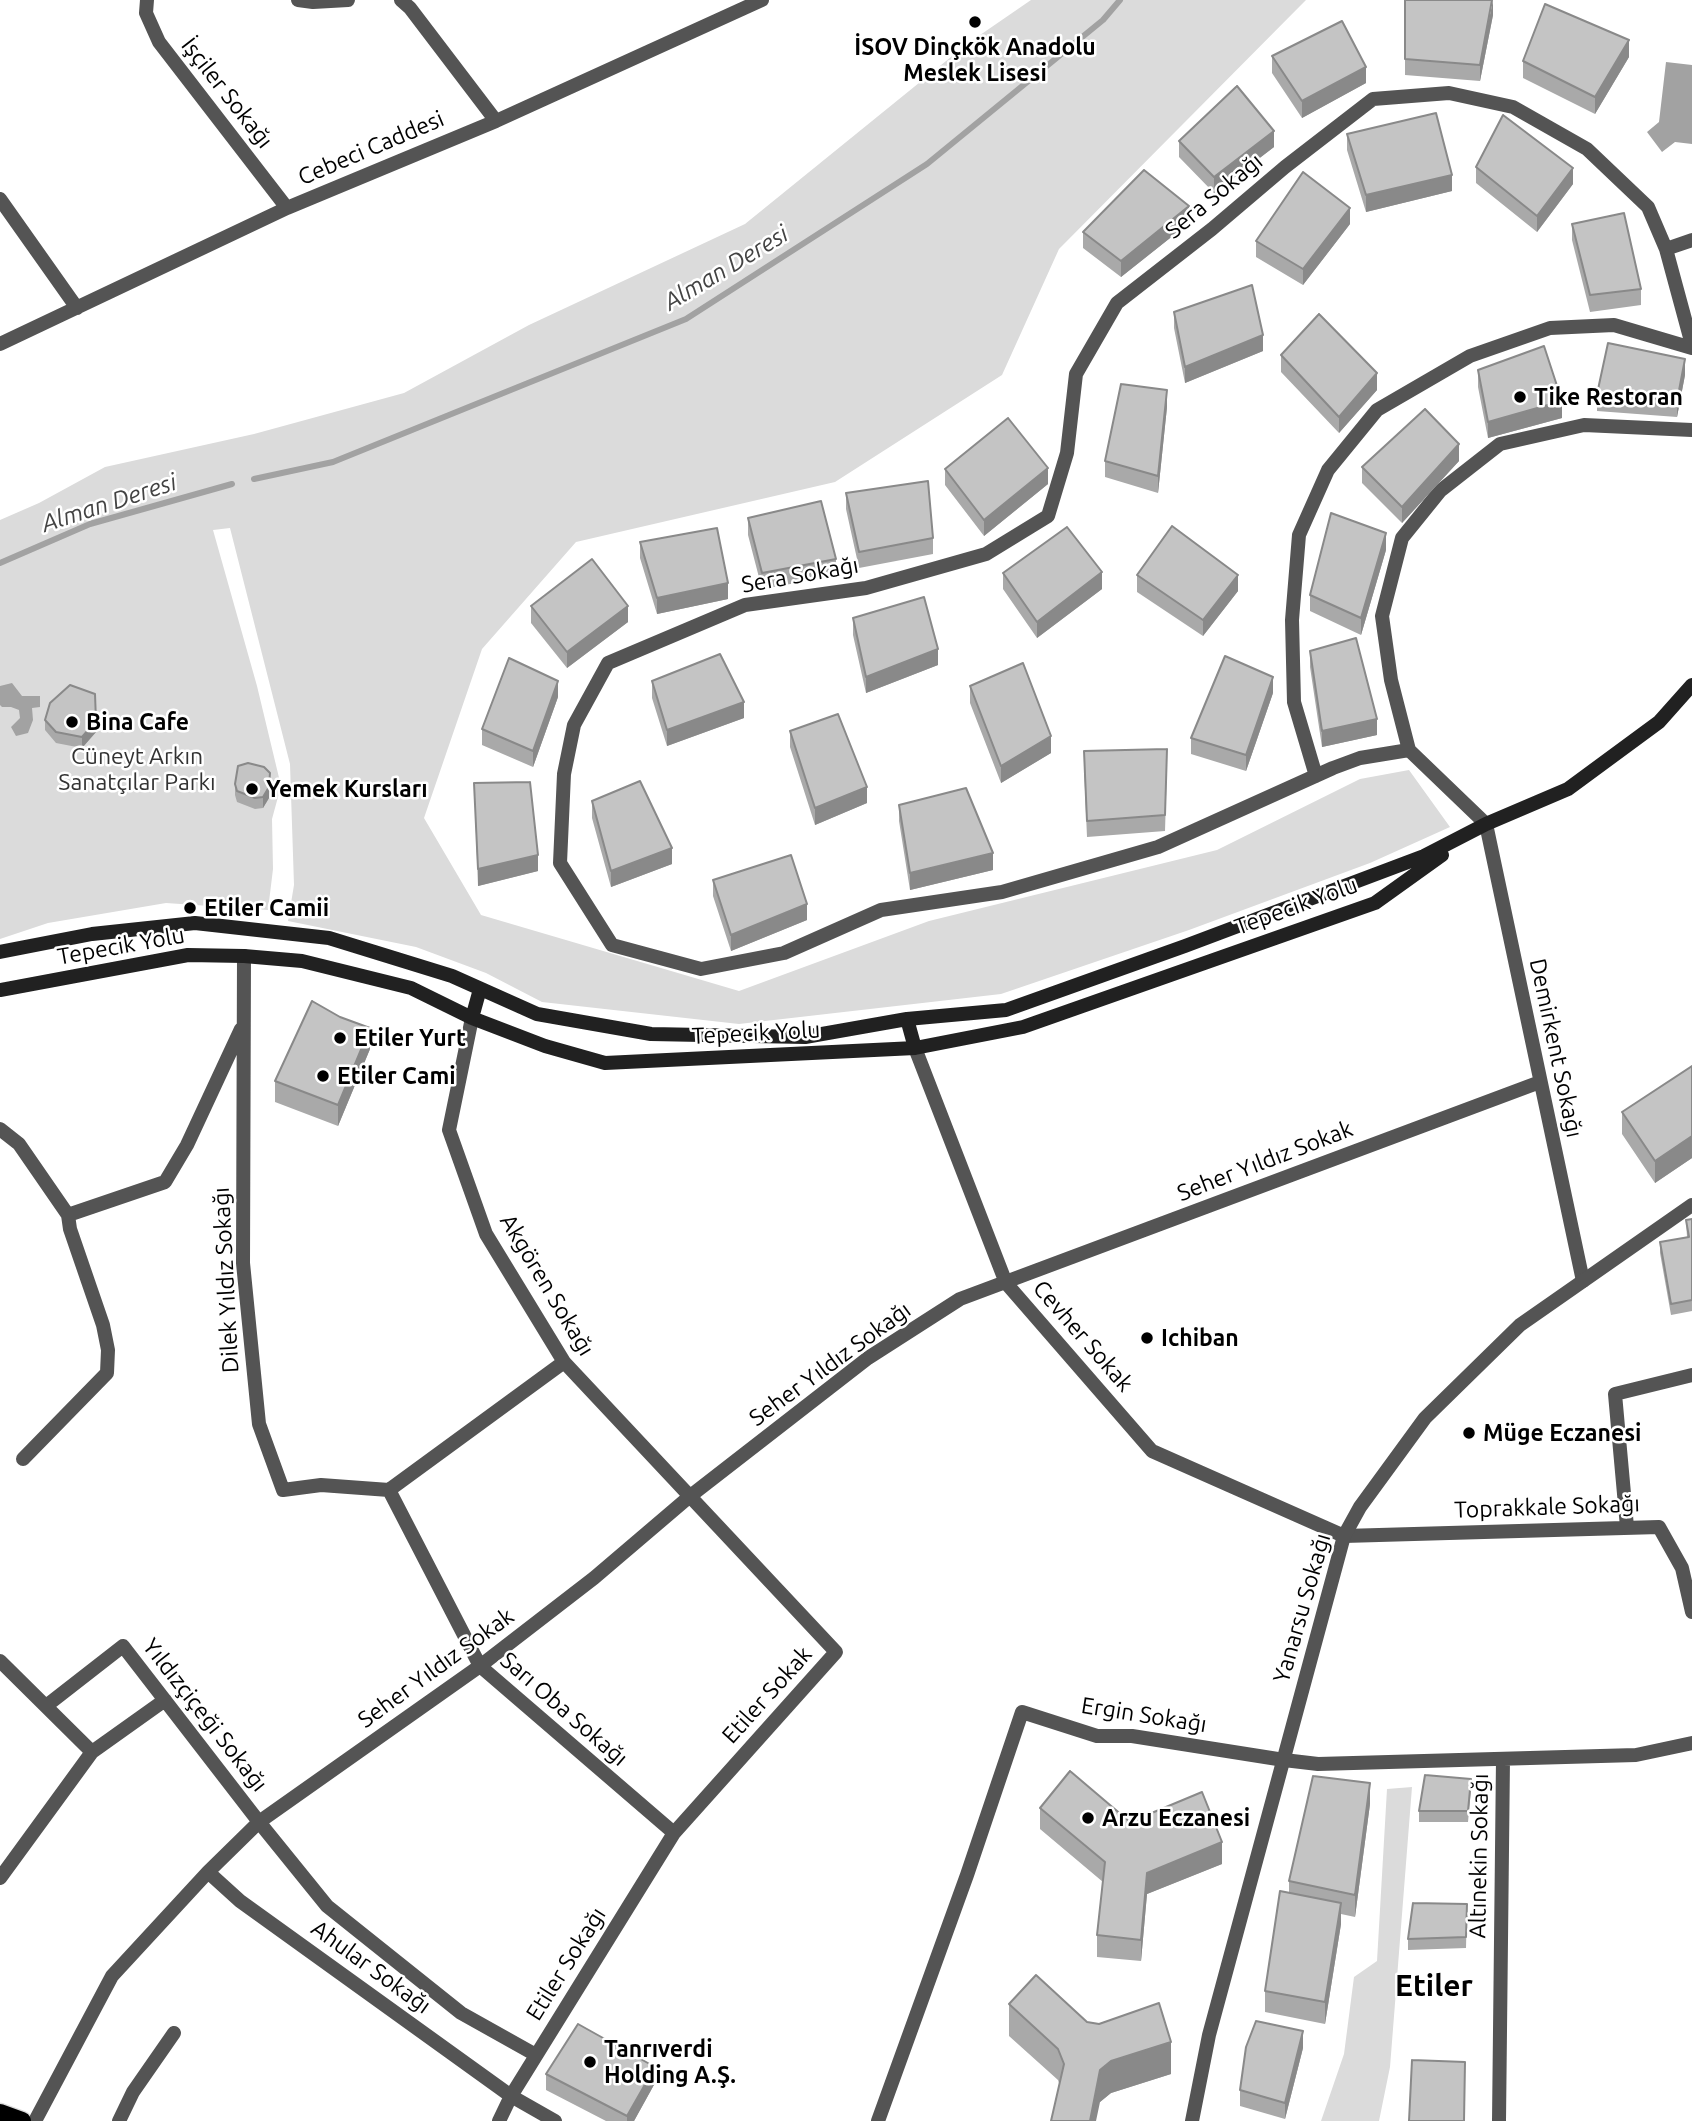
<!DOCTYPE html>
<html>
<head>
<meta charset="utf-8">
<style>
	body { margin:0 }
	canvas { display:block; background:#fff }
</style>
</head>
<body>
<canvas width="1692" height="2121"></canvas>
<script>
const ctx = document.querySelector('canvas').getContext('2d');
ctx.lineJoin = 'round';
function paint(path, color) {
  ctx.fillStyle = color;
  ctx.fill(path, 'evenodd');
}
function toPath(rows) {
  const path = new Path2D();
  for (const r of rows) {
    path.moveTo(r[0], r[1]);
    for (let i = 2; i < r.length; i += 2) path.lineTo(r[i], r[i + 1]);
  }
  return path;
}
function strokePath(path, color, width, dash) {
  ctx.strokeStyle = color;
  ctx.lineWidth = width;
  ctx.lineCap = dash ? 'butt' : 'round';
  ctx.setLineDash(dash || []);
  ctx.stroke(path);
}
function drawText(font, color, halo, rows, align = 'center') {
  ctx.font = font + ' Ubuntu,sans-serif';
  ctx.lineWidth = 5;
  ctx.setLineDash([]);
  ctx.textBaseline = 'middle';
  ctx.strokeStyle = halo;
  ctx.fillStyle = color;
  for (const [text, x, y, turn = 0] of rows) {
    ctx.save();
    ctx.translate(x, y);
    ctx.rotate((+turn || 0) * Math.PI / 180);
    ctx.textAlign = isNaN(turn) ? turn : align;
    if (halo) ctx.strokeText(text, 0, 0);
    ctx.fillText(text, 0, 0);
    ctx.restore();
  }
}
paint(toPath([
	[1031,0,1306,0,1059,249,1002,375,835,482,576,542,482,649,424,818,481,915,739,991,929,921,1217,850,1360,779,1409,770,1450,827,1370,863,1189,930,1001,994,739,1024,542,1002,486,973,416,947,288,921,294,885,290,764,230,528,213,530,257,686,281,786,272,819,273,869,268,910,166,903,48,923,0,939,0,520,39,503,105,467,254,434,404,393,529,325,745,224,967,44],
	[1412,1787,1390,2067,1379,2121,1321,2121,1344,2054,1354,1977,1377,1961,1387,1789]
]), '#dbdbdb');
paint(toPath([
	[1666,62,1692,65,1692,144,1675,142,1662,152,1647,132,1659,122],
	[12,683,22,696,40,696,40,707,32,708,33,720,28,733,16,736,11,727,20,718,19,710,11,707,2,707,0,705,0,686]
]), '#a2a2a2');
strokePath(toPath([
	[254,479,333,462,686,319,927,164,1103,20,1120,0],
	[0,563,90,524,232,484]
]), '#a2a2a2', 6);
const primary = toPath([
	[0,2113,22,2121]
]);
strokePath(primary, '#dbdbdb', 21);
strokePath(toPath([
	[147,0,146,13,159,42,287,208],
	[298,0,313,2,348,0],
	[401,0,410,8,496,121],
	[0,199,77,308],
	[1666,249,1692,240],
	[0,344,287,208,496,121,762,0],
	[1409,750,1360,758,1333,768,1158,847,1002,892,881,910,784,953,701,969,612,945,560,863,564,774,574,725,608,663,745,605,866,588,986,554,1048,516,1067,453,1076,374,1117,303,1212,229,1285,167,1373,99,1449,93,1513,107,1587,149,1648,207,1666,249,1692,345],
	[1409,750,1486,824,1583,1281],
	[1409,750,1391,680,1382,616,1402,538,1440,491,1500,444,1584,425,1692,430],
	[1316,776,1294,702,1292,620,1299,535,1328,470,1377,410,1470,356,1550,328,1614,325,1692,348],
	[244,956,243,1263,259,1424,283,1490,321,1485,389,1490],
	[472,1018,449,1130,486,1234,564,1362,836,1652,674,1833,511,2096,499,2121],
	[915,1048,1006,1283,1152,1451,1344,1536,1659,1527,1682,1568,1692,1612],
	[0,1129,19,1144,68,1215,70,1229,103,1325,108,1350,107,1373,23,1459],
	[68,1215,165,1182,187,1145,241,1029],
	[389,1490,480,1666,674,1833],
	[389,1490,564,1362],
	[1627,1527,1615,1394,1692,1375],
	[0,1661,92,1752],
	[46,1706,123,1646,259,1822,327,1906,461,2013,536,2055],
	[208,1872,240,1901,511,2096,555,2121],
	[0,1878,92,1752,165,1700],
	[35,2121,112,1976,208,1872,259,1822,480,1666,594,1578,689,1497,868,1358,960,1299,1540,1082],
	[878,2121,967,1875,1022,1712,1097,1736,1132,1736,1284,1760,1318,1764,1636,1755,1692,1743],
	[1499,2121,1503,1759]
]), '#545454', 14);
strokePath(toPath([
	[119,2121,133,2092,174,2033],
	[1192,2121,1209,2035,1344,1536,1360,1507,1425,1418,1520,1325,1692,1205]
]), '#545454', 14);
strokePath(toPath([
	[0,952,92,934,195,923,329,938,452,976,537,1014,651,1034,805,1037,907,1019,1006,1010,1185,946,1424,856,1486,824,1568,789,1659,722,1692,685],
	[0,990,188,955,244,956,302,961,411,988,472,1018,545,1046,605,1063,915,1048,1023,1027,1375,903,1442,855],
	[472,1018,480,989],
	[907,1019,915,1048]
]), '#212121', 14);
strokePath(primary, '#000', 18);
paint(toPath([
	[1405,0,1493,15,1480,81,1405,75],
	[1272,56,1366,83,1302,118,1272,73],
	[1629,57,1595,114,1523,78,1523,61],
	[1347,134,1452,191,1366,212,1347,150],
	[1179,141,1274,147,1214,193,1179,157],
	[1476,167,1573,184,1537,232,1476,183],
	[1189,223,1121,277,1083,248,1083,232],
	[1350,224,1303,285,1256,257,1256,241],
	[1572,224,1641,289,1641,305,1590,312,1572,240],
	[1174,312,1263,351,1185,383,1174,328],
	[1281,355,1377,390,1339,433,1281,372],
	[1478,370,1562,418,1488,438,1478,387],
	[1685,375,1677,417,1597,411,1597,394],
	[1167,407,1158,493,1105,477,1105,461],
	[1459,461,1402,523,1362,483,1362,467],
	[945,469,1048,484,984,536,945,485],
	[846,493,933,538,933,554,859,568,846,509],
	[748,518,836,559,836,576,762,589,748,535],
	[640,542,728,599,657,614,640,558],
	[1386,550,1361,635,1310,611,1310,595],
	[1003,573,1102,589,1037,638,1003,589],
	[1137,575,1238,591,1203,636,1137,592],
	[531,606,628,622,567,668,531,623],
	[853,618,938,665,866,693,853,635],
	[1310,651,1377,735,1322,747,1310,667],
	[652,681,744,718,667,746,652,698],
	[970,686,1051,753,1001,783,970,703],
	[1273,693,1246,771,1191,754,1191,738],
	[558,697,533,767,482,745,482,729],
	[45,720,96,732,82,748,56,743,45,730],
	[790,731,867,803,815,825,790,747],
	[1167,765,1165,831,1087,837,1084,768],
	[474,783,538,871,478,886],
	[235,784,270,784,269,798,263,808,255,809,237,802,235,795],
	[592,801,672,864,611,887,592,818],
	[899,805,993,870,910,890,899,821],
	[713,880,807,920,731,951,713,896],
	[370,1049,338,1126,275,1102,275,1081],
	[1692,1066,1692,1158,1655,1183,1622,1134,1622,1112],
	[1692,1219,1692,1311,1671,1315,1660,1253,1660,1242,1687,1237,1686,1220],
	[1471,1789,1468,1822,1419,1822,1419,1811],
	[1370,1804,1355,1917,1341,1914,1341,1924,1325,2024,1265,2012,1265,1991,1289,1892,1289,1881],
	[1040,1808,1130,1822,1222,1864,1147,1894,1141,1961,1097,1957,1097,1935,1103,1882,1040,1829],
	[1467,1904,1466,1948,1408,1950,1408,1939],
	[1009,2004,1087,2022,1171,2074,1111,2093,1100,2102,1059,2083,1058,2080,1009,2036],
	[1303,2048,1285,2119,1240,2106,1240,2090],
	[546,2074,655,2083,634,2121,606,2121,546,2090]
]), '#a9a9a9');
paint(toPath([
	[1493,0,1493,15,1480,81,1480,65],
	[1629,40,1629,57,1595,114,1595,97],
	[1366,67,1366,83,1302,118,1302,101],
	[1274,131,1274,147,1214,193,1214,177],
	[1573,168,1573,184,1537,232,1537,216],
	[1452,175,1452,191,1366,212,1366,195],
	[1189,206,1189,223,1121,277,1121,261],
	[1350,208,1350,224,1303,285,1303,269],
	[1263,335,1263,351,1185,383,1185,367],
	[1685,359,1685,375,1677,417,1677,401],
	[1377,373,1377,390,1339,433,1339,417],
	[1167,390,1167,407,1158,493,1158,476],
	[1562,401,1562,418,1488,438,1488,422],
	[1459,444,1459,461,1402,523,1402,507],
	[1048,468,1048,484,984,536,984,520],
	[1386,533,1386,550,1361,635,1361,618],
	[1102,572,1102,589,1037,638,1037,622],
	[1238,575,1238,591,1203,636,1203,620],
	[728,583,728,599,657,614,657,598],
	[628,606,628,622,567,668,567,652],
	[938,649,938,665,866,693,866,677],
	[1273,677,1273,693,1246,771,1246,755],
	[558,681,558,697,533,767,533,751],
	[744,702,744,718,667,746,667,730],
	[1377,719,1377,735,1322,747,1322,731],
	[96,721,96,732,82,748,82,737],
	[1051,736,1051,753,1001,783,1001,766],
	[270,773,269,798,263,808,263,797],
	[867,787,867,803,815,825,815,808],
	[672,848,672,864,611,887,611,871],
	[993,853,993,870,910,890,910,873],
	[538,855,538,871,478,886,478,869],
	[807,904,807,920,731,951,731,935],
	[370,1028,370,1049,338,1126,338,1105],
	[1692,1136,1692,1158,1655,1183,1655,1161],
	[1370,1783,1370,1804,1355,1917,1355,1895],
	[1222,1842,1222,1864,1147,1894,1141,1961,1141,1940,1147,1873],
	[1341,1903,1341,1924,1325,2024,1325,2002],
	[1303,2031,1303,2048,1285,2119,1285,2103],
	[1171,2042,1171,2074,1111,2093,1100,2102,1096,2121,1090,2121,1100,2070,1111,2061],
	[655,2067,655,2083,634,2121,627,2121,627,2116]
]), '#898989');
const building = toPath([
	[1405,0,1492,0,1480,65,1405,59,1405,0],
	[1545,4,1629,40,1595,97,1523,61,1545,4],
	[1342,21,1366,67,1302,101,1272,56,1342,21],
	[1237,86,1274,131,1214,177,1179,141,1237,86],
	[1436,113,1452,175,1366,195,1347,134,1436,113],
	[1503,115,1573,168,1537,216,1476,167,1503,115],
	[1144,170,1189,206,1121,261,1083,232,1144,170],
	[1303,172,1350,208,1303,269,1256,241,1303,172],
	[1624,213,1641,289,1590,295,1572,224,1624,213],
	[1252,285,1263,335,1185,367,1174,312,1252,285],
	[1319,314,1377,373,1339,417,1281,355,1319,314],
	[1608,343,1685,359,1677,401,1597,394,1608,343],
	[1544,346,1562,401,1488,422,1478,370,1544,346],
	[1121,384,1167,390,1158,476,1105,461,1121,384],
	[1425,409,1459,444,1402,507,1362,467,1425,409],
	[1008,418,1048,468,984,520,945,469,1008,418],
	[928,481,933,538,859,552,846,493,928,481],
	[821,501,836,559,762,573,748,518,821,501],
	[1331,513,1386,533,1361,618,1310,595,1331,513],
	[1172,526,1238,575,1203,620,1137,575,1172,526],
	[1067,527,1102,572,1037,622,1003,573,1067,527],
	[717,528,728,583,657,598,640,542,717,528],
	[592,559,628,606,567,652,531,606,592,559],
	[924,597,938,649,866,677,853,618,924,597],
	[1356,638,1377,719,1322,731,1310,651,1356,638],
	[720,654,744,702,667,730,652,681,720,654],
	[1225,656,1273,677,1246,755,1191,738,1225,656],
	[509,658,558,681,533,751,482,729,509,658],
	[1023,663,1051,736,1001,766,970,686,1023,663],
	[70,685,95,694,96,721,82,737,56,732,45,720,50,703,70,685],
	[838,714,867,787,815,808,790,731,838,714],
	[1167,749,1165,815,1087,821,1084,751,1167,749],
	[248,763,264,767,270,773,269,787,263,797,255,798,237,791,235,784,238,766,248,763],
	[640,781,672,848,611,871,592,801,640,781],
	[530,782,538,855,478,869,474,783,530,782],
	[966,788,993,853,910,873,899,805,966,788],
	[791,855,807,904,731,935,713,880,791,855],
	[312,1001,340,1017,370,1028,338,1105,275,1081,312,1001],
	[1692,1066,1692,1136,1655,1161,1622,1112,1692,1066],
	[1692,1219,1692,1300,1671,1304,1660,1242,1689,1237,1686,1220,1692,1219],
	[1070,1771,1130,1822,1202,1792,1222,1842,1147,1873,1141,1940,1097,1935,1105,1862,1040,1808,1070,1771],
	[1425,1775,1471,1779,1468,1811,1419,1811,1425,1775],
	[1313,1776,1370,1783,1355,1895,1289,1881,1313,1776],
	[1280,1891,1341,1903,1325,2002,1265,1991,1280,1891],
	[1413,1903,1467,1904,1466,1937,1408,1939,1413,1903],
	[1036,1975,1087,2022,1099,2024,1159,2003,1171,2042,1111,2061,1100,2070,1090,2121,1051,2121,1064,2064,1058,2049,1009,2004,1036,1975],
	[1256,2021,1303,2031,1285,2103,1240,2090,1246,2047,1256,2021],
	[578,2024,655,2067,627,2116,546,2074,578,2024],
	[1412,2060,1465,2062,1464,2121,1409,2121,1412,2060]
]);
paint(building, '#c4c4c4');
strokePath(building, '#898989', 2);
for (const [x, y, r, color] of [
	[975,22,7,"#000"],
	[1520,397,7,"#000"],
	[72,722,7,"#000"],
	[252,789,7,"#000"],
	[190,908,7,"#000"],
	[340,1038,7,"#000"],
	[323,1076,7,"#000"],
	[1147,1338,7,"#000"],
	[1469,1433,7,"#000"],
	[1088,1818,7,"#000"],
	[590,2062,7,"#000"]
]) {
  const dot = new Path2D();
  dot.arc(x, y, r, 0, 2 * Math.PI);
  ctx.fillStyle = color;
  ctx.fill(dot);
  strokePath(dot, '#fff', 2.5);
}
drawText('bold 23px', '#000', '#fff', [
	["İSOV Dinçkök Anadolu",975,47,"center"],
	["Meslek Lisesi",975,73,"center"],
	["Tike Restoran",1534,397],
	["Bina Cafe",86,722],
	["Yemek Kursları",266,789],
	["Etiler Camii",204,908],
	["Etiler Yurt",354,1038],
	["Etiler Cami",337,1076],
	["Ichiban",1161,1338],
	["Müge Eczanesi",1483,1433],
	["Arzu Eczanesi",1102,1818],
	["Tanrıverdi",604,2049],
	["Holding A.Ş.",604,2075]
], 'left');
drawText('23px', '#000', '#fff', [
	["İşçiler Sokağı",227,93,52],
	["Cebeci Caddesi",371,148,-23],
	["Sera Sokağı",1214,196,-40],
	["Sera Sokağı",800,575,-10],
	["Tepecik Yolu",1296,906,-20],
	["Tepecik Yolu",121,946,-10],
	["Tepecik Yolu",756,1033,-3],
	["Demirkent Sokağı",1556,1048,78],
	["Seher Yıldız Sokak",1265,1161,-21],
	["Dilek Yıldız Sokağı",226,1280,-93],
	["Akgören Sokağı",547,1285,59],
	["Cevher Sokak",1083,1336,49],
	["Seher Yıldız Sokağı",830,1364,-36],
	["Toprakkale Sokağı",1547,1507,-2],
	["Yanarsu Sokağı",1302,1608,-74],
	["Seher Yıldız Sokak",436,1668,-36],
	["Etiler Sokak",767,1695,-48],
	["Sarı Oba Sokağı",564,1709,41],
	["Yıldızçiçeği Sokağı",205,1715,52],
	["Ergin Sokağı",1144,1715,9],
	["Altınekin Sokağı",1479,1856,-89],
	["Etiler Sokağı",566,1964,-58],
	["Ahular Sokağı",371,1967,36]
]);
drawText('23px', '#323232', '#fff', [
	["Cüneyt Arkın",137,756],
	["Sanatçılar Parkı",137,782]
]);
drawText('italic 24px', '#434343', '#fff', [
	["Alman Deresi",726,268,-31],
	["Alman Deresi",109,503,-18]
]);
drawText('bold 30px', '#000', '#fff', [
	["Etiler",1434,1986]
]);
</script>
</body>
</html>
